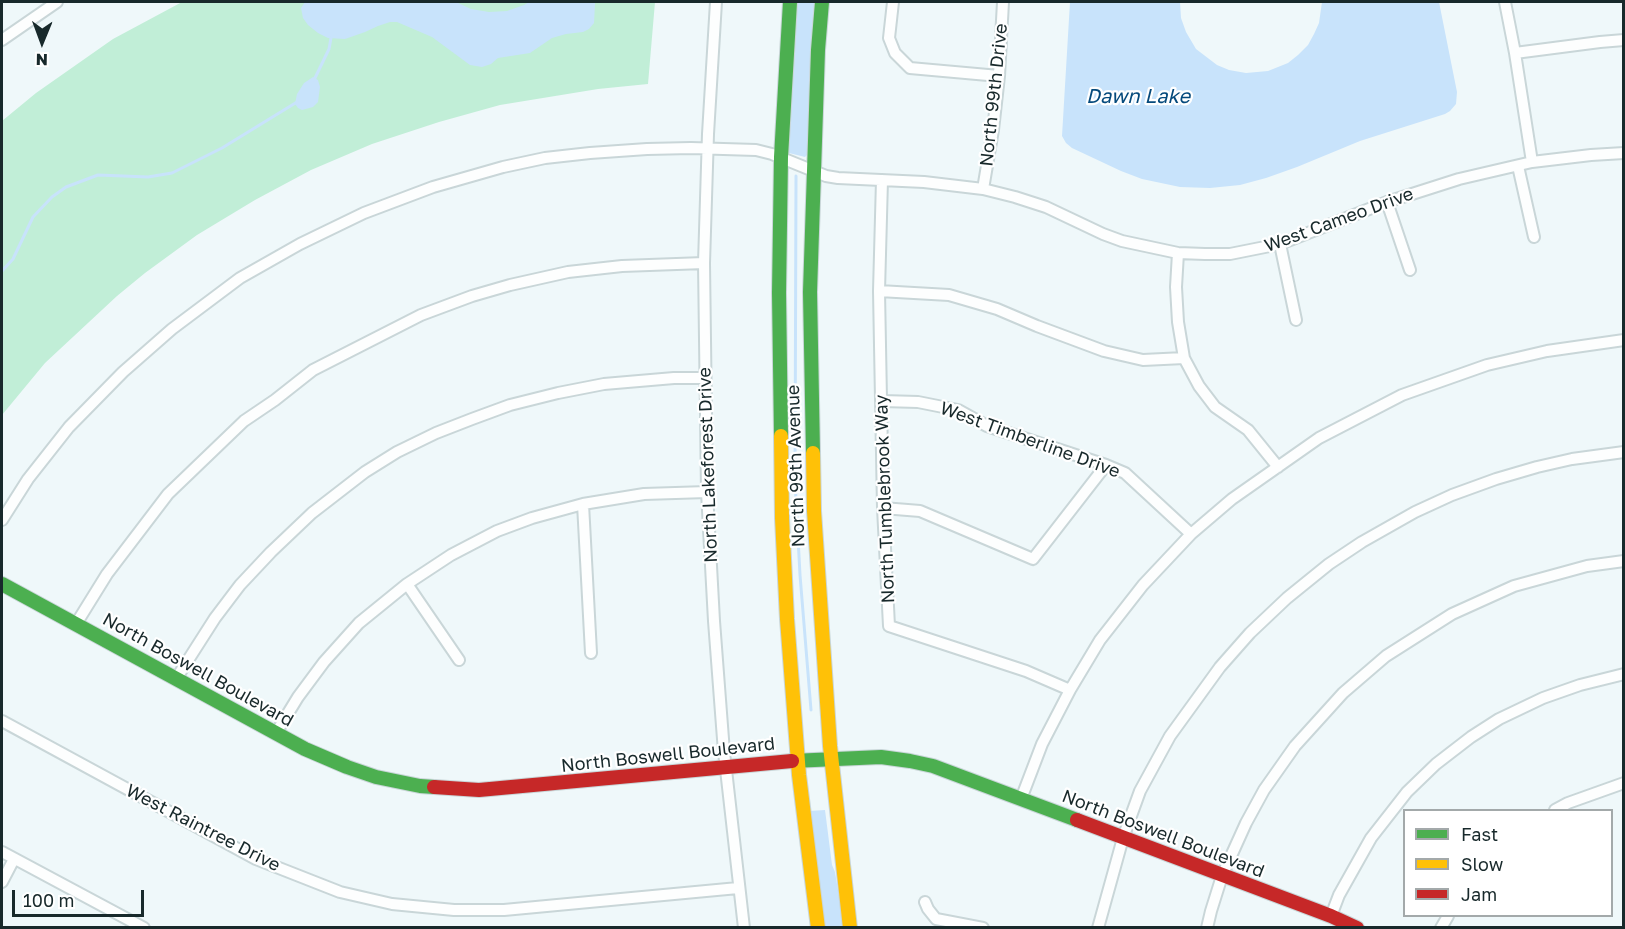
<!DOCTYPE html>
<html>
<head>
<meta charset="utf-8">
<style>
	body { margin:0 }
	#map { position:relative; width:1625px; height:929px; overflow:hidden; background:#eff8fa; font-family:"Golos Text",sans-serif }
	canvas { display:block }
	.frame { position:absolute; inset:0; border:3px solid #18292b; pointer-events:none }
	.legend { position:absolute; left:1403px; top:809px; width:210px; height:108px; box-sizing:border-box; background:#fff; border:2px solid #a3a9aa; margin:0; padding:8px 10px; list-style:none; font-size:18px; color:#18292b }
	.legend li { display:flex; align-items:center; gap:12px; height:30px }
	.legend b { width:30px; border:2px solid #a3a9aa }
	.north { position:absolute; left:12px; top:12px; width:60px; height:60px; -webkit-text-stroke:4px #fff; paint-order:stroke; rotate:181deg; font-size:16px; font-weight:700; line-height:24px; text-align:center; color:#18292b }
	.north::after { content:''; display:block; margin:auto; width:21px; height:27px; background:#18292b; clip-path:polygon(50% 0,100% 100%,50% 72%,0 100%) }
	.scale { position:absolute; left:12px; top:890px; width:132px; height:27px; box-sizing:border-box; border:3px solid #18292b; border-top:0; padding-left:8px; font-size:18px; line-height:21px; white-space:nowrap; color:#18292b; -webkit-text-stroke:4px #fff; paint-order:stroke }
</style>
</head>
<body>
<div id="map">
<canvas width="1625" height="929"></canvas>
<div class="frame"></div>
<ul class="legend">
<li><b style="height:8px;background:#4caf50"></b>Fast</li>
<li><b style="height:8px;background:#ffc107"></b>Slow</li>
<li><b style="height:8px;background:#c62828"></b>Jam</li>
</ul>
<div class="north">N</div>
<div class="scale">100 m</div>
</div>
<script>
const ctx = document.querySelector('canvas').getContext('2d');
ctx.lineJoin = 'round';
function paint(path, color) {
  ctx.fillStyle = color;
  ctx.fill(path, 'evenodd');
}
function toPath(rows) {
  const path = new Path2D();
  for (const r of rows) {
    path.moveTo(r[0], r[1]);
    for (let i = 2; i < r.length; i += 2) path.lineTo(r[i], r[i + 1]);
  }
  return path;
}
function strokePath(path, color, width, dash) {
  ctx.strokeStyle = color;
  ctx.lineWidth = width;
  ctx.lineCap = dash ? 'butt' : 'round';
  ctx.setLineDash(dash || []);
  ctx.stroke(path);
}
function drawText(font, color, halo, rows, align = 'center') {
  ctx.font = font + ' "Golos Text",sans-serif';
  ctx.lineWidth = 4.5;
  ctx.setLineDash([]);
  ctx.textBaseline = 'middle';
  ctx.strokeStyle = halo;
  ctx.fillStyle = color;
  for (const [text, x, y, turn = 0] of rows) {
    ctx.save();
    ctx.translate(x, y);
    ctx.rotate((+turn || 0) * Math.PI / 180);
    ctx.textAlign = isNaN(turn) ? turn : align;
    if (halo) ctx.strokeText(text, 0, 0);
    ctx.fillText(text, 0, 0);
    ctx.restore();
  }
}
paint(toPath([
	[182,2,655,2,648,84,598,89,500,105,439,122,372,144,311,170,255,200,197,235,145,273,117,296,45,363,2,415,2,121,36,93,113,39]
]), '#c1eed7');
paint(toPath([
	[305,2,456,2,471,9,489,12,507,11,524,5,529,2,595,2,595,4,594,23,589,29,583,32,566,34,552,38,530,53,498,58,491,64,482,67,470,65,432,37,397,22,390,22,378,26,365,32,345,39,328,38,318,33,308,25,303,18,301,8],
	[795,2,818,2,807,155,805,157,789,153,787,149],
	[1070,2,1180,2,1181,18,1186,32,1196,49,1217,65,1229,70,1246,73,1268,71,1288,63,1298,55,1308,45,1314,34,1319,23,1322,2,1439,2,1457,92,1456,104,1450,111,1445,114,1360,141,1297,167,1266,178,1240,185,1210,188,1180,187,1142,179,1121,171,1072,148,1066,143,1062,136],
	[313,77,318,80,320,87,318,102,313,107,302,110,298,108,295,104,297,94,304,83],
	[825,810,832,865,835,872,844,927,822,927,809,811]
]), '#c8e3fb');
strokePath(toPath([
	[314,80,329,49,331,38],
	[796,176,795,481,800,575,811,710],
	[2,271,13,259,33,217,52,197,66,187,98,175,148,177,172,173,222,148,297,102]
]), '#c8e3fb', 3);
const street = toPath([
	[716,2,708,134,704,263,707,492,714,621,724,752,744,928],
	[893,2,889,38,895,53,910,68,999,76],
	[1505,2,1515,53,1532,162],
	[2,40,57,2],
	[1515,53,1600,42,1624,40],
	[1518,166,1534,237],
	[882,180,879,291,883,508,889,626,1026,671,1070,690],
	[983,189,993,130,999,76,1003,2],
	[1387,202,1410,270],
	[1280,244,1296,320],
	[1178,253,1176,287,1178,322,1184,358,1199,386,1215,407,1248,430,1278,467],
	[879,291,949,295,997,309,1037,326,1104,351,1143,360,1184,358],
	[882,401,918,402,958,410,987,426,1106,465,1125,473,1191,534],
	[583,504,591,653],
	[883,508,920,511,1033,559,1106,465],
	[2,520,28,479,69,427,123,372,172,329,240,278,300,244,364,213,433,187,503,167,545,158,590,153,647,149,691,148,756,150,772,154,826,176,838,178,924,182,983,189,1015,197,1046,207,1103,234,1122,241,1178,253,1205,254,1230,254,1280,244,1387,202,1459,179,1532,162,1591,155,1624,153],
	[407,584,459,660],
	[76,624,107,574,168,494,244,421,275,400,313,370,421,315,472,296,510,285,568,272,622,266,704,263],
	[176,679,215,618,240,585,271,552,312,513,365,472,397,452,436,433,472,419,510,405,558,393,604,384,674,378,705,378],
	[2,721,256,859,340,892,392,904,454,910,504,910,738,888],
	[276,733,298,697,324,662,359,623,407,584,451,555,497,531,532,518,583,504,644,494,707,492],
	[1021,799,1042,744,1070,690,1100,640,1143,585,1191,534,1232,499,1319,438,1402,395,1487,365,1547,351,1624,340],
	[1555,810,1568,803,1624,783],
	[2,852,144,928],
	[2,882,14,859],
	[925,902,928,909,936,919,983,928],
	[1331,916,1339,895,1371,838,1407,792,1436,764,1471,737,1499,719,1543,698,1580,685,1624,674],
	[1098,928,1123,838,1140,791,1170,736,1220,667,1250,633,1287,598,1329,564,1362,542,1415,512,1452,495,1496,479,1537,467,1572,459,1624,452],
	[1207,928,1211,911,1222,876,1246,823,1264,790,1295,746,1343,693,1386,656,1452,614,1514,586,1587,566,1624,561],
	[1441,928,1448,916]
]);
const fast = toPath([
	[781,436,779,293,781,157,790,2],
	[813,453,810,292,818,50,822,2],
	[2,584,305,749,347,767,376,777,420,786,434,787],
	[792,761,881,757,910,761,933,766,1077,820]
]);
const slow = toPath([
	[781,436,782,518,787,619,799,775,818,928],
	[813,453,814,511,830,746,850,928]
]);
const jam = toPath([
	[434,787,479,790,792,761],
	[1077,820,1331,916,1357,928]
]);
strokePath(street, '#c9d6d8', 14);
strokePath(fast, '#c9d6d8', 16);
strokePath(slow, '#c9d6d8', 16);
strokePath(jam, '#c9d6d8', 16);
strokePath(street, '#fdfefe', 10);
strokePath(fast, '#4caf50', 14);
strokePath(slow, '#ffc107', 14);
strokePath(jam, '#c62828', 14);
drawText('18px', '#18292b', '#fff', [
	["North 99th Drive",994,95,-84],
	["West Cameo Drive",1339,220,-20],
	["West Timberline Drive",1030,440,20],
	["North Lakeforest Drive",708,465,-92],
	["North 99th Avenue",796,466,-92],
	["North Tumblebrook Way",885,499,-92],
	["North Boswell Boulevard",198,670,29],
	["North Boswell Boulevard",668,755,-6],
	["West Raintree Drive",203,828,27],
	["North Boswell Boulevard",1163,834,21]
]);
drawText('italic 20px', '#054a7c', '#fff', [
	["Dawn Lake",1138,97]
]);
</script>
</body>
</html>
